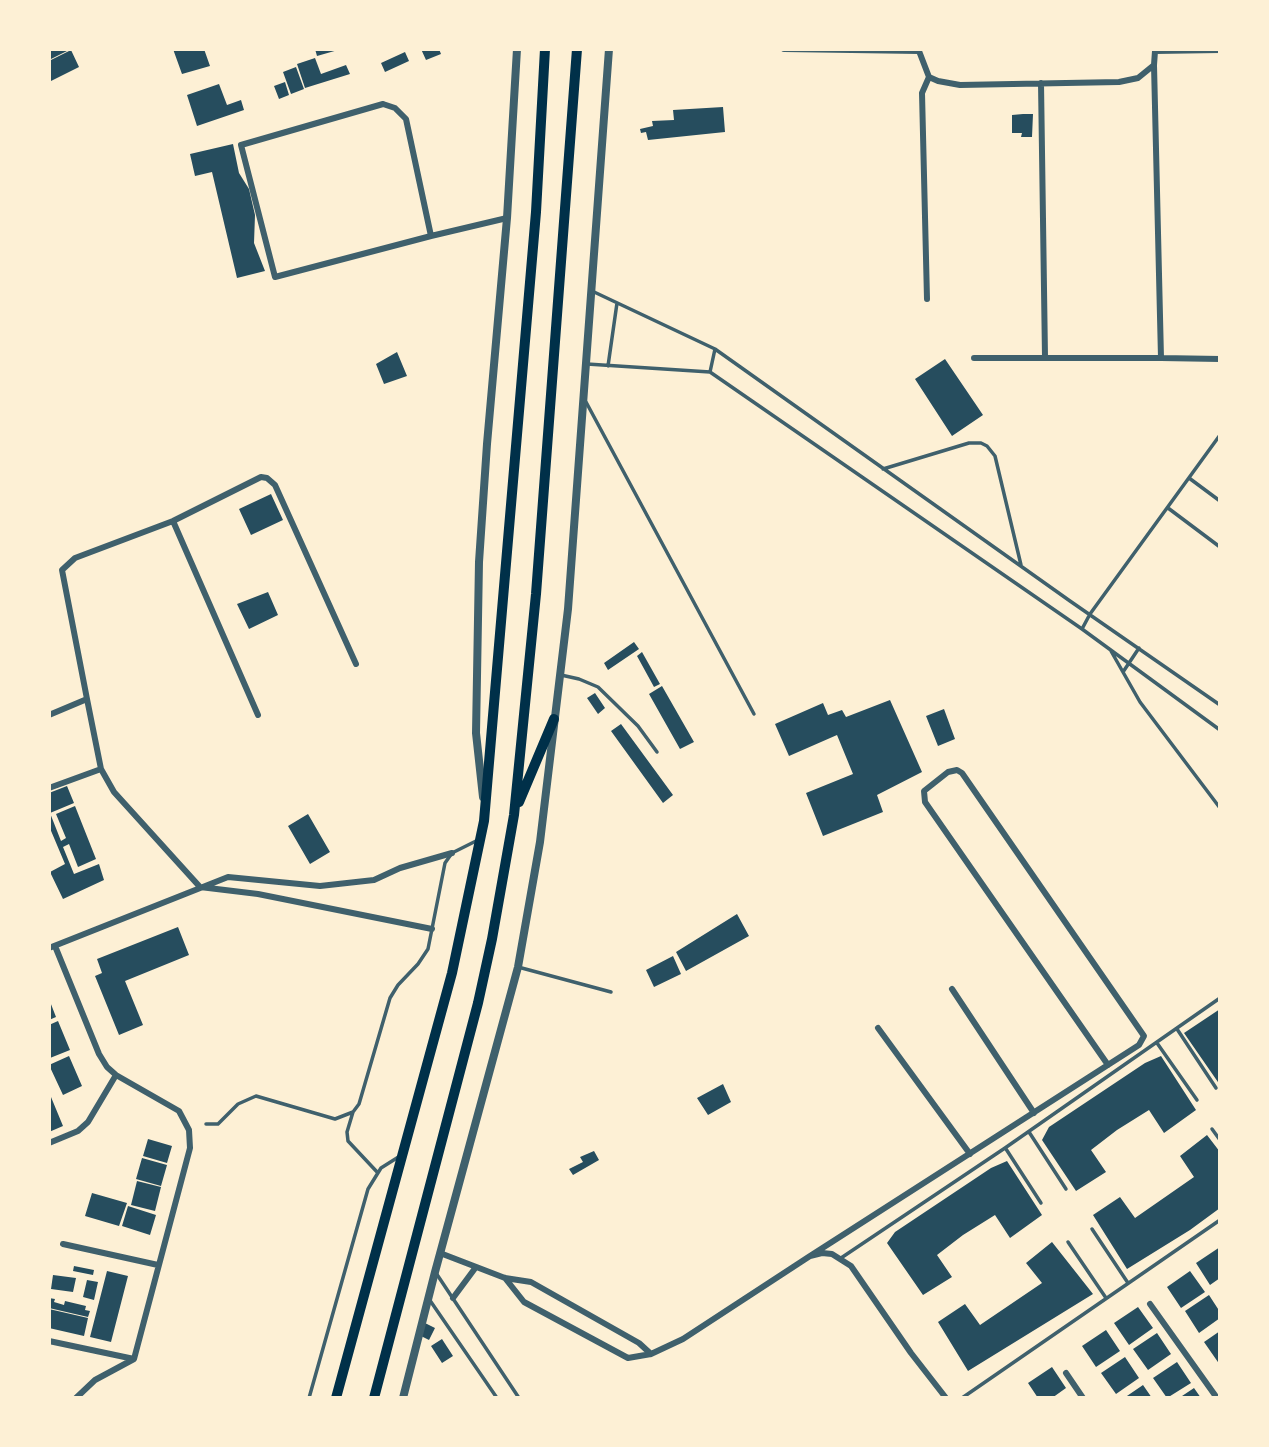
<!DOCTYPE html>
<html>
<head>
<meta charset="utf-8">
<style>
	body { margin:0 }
	#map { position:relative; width:1269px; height:1447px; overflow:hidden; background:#fdf0d5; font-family:Jost,sans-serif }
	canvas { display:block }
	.frame { position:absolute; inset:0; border:51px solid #fdf0d5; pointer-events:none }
</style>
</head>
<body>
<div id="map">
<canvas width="1269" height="1447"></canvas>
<div class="frame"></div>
</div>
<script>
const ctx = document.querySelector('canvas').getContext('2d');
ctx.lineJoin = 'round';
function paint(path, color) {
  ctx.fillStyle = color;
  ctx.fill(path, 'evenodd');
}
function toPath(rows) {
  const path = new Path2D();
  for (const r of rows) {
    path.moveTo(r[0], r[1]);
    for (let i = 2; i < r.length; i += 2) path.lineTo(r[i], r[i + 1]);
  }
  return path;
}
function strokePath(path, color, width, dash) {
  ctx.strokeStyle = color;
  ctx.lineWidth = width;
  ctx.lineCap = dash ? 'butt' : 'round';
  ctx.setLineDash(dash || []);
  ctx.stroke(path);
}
paint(toPath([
	[49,49,66,49,67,51,49,60],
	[173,49,204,49,210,66,182,74],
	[315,49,338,49,338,50,317,56],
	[421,49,439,49,441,54,426,60],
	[71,50,79,67,49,82,49,61],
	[405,52,409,61,385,72,381,63],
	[315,58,321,74,346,65,350,74,305,88,297,64],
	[296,67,304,89,291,94,283,72],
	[285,82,289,95,279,99,274,86],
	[219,84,227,105,241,100,244,110,197,126,187,95],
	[723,107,725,132,648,140,646,132,641,133,640,129,653,126,652,121,674,120,673,110],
	[1023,114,1033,114,1032,137,1021,137,1022,133,1012,133,1012,115],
	[233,144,239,173,249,189,255,215,254,243,265,271,237,278,212,172,195,176,190,154],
	[397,352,407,376,384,384,376,364],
	[945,359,983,415,952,436,915,379],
	[271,494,283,520,251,535,239,509],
	[268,592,278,615,249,629,237,604],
	[634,642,639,649,608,670,604,663],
	[642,652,660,684,654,687,637,656],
	[662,686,694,742,680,749,649,694],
	[595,693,605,708,598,714,587,698],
	[890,700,922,772,877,795,883,812,823,836,806,793,853,774,837,735,789,756,775,724,823,703,828,715,842,710,846,717],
	[944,709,955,739,938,746,926,716],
	[621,724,673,795,663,803,611,731],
	[67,786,74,803,50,813,61,841,66,838,56,814,75,806,96,859,78,867,69,844,63,847,74,874,99,864,104,880,63,899,50,872,65,864,49,826,49,793],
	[308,814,330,852,310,864,288,826],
	[737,914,749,936,686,971,676,952],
	[178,927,189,955,125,981,143,1025,119,1035,95,976,102,973,97,959],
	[673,956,681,974,654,987,646,970],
	[49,999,56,1017,49,1020],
	[1220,1009,1220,1085,1184,1033],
	[58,1021,70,1050,50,1058,49,1025],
	[69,1056,82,1086,63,1095,49,1065],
	[1161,1056,1196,1110,1164,1133,1149,1110,1117,1130,1091,1150,1106,1172,1076,1191,1042,1140,1049,1127,1145,1063],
	[723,1084,731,1102,708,1115,697,1098],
	[51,1097,63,1126,49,1132,49,1098],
	[1207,1135,1220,1152,1220,1208,1190,1230,1127,1269,1093,1215,1120,1197,1135,1218,1194,1177,1180,1156],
	[148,1139,172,1146,167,1163,143,1156],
	[594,1151,599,1160,573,1175,569,1169,583,1162,580,1157],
	[142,1158,167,1165,161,1186,136,1179],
	[1007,1161,1042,1215,1010,1238,995,1215,963,1235,937,1255,952,1277,923,1295,887,1243,895,1232,991,1168],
	[137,1181,161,1187,155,1211,131,1205],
	[92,1193,127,1203,119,1226,85,1216],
	[128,1206,156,1215,150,1235,122,1226],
	[1052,1242,1093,1294,968,1371,938,1322,965,1304,980,1325,1042,1283,1026,1263],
	[1220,1247,1220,1278,1210,1285,1196,1263],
	[74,1266,94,1270,93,1275,73,1271],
	[107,1271,128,1276,111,1342,90,1337],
	[1190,1271,1205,1292,1181,1308,1167,1287],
	[53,1275,76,1278,73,1292,51,1289],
	[87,1280,98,1282,94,1300,83,1297],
	[1209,1295,1220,1312,1220,1318,1199,1333,1185,1311],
	[49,1298,55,1299,54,1302,64,1305,65,1301,86,1306,85,1310,90,1311,88,1317,49,1308],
	[1138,1307,1153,1328,1129,1345,1114,1323],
	[49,1309,88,1318,84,1336,49,1328],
	[425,1323,435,1328,429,1340,419,1335],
	[1106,1330,1120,1351,1096,1367,1082,1346],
	[1220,1331,1220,1365,1204,1342],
	[1157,1333,1171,1354,1148,1370,1133,1349],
	[442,1339,453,1356,442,1363,431,1346],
	[1125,1357,1139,1378,1116,1394,1101,1373],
	[1177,1362,1191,1383,1167,1398,1153,1378],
	[1052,1367,1066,1388,1052,1398,1038,1398,1028,1383],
	[1143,1385,1152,1398,1124,1398],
	[1194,1388,1201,1398,1179,1398]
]), '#264d5e');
strokePath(toPath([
	[592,291,715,349,1070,601,1220,705],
	[715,349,710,372,1082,629,1220,730],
	[587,364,710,372],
	[608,366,617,303],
	[586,402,754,714],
	[883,469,969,443,981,443,987,446,995,456,1021,565],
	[1189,478,1220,501],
	[1168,508,1220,547],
	[1082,629,1090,614,1220,435],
	[1111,651,1140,702,1220,808],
	[1123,672,1139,648],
	[561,675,579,679,598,687,638,726,657,752],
	[518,967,611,992],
	[1177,1029,1216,1088],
	[1157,1043,1197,1100],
	[353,1112,347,1132,348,1141,378,1173],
	[206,1124,218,1124,238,1104,256,1096,335,1119,353,1112,359,1104,390,998,398,985,418,964,428,949,445,863,452,853,478,840],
	[1212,1129,1220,1140],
	[1029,1132,1066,1189],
	[1006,1149,1041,1203],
	[1092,1229,1128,1283],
	[1068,1242,1106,1298],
	[841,1258,1005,1148,1220,998],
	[436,1273,519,1398],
	[429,1299,497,1398],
	[309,1398,368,1189,381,1168,400,1156],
	[962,1398,1220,1220]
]), '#3f606c', 3.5);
strokePath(toPath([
	[784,49,919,51],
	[920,49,919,51,929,77,938,81,960,85,1119,82,1138,78,1154,65,1155,51,1220,50],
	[1154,65,1161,358,1220,359],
	[1041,83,1045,357],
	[383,104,395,108,406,119,431,236,275,277,241,145,383,104],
	[431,236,507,218],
	[927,299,922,93,929,77],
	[974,358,1161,358],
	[173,521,258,715],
	[87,699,62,570,75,558,173,521,261,477,267,478,275,485,356,664],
	[49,715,87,699,101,769,114,792,200,887,258,894,432,929],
	[49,788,101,769],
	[55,946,99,1054,107,1067,116,1075,179,1111,189,1130,190,1148,134,1359,95,1380,76,1398],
	[49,948,228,877,320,886,374,880,400,868,452,853],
	[952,989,1034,1113],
	[878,1028,970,1154],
	[49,1143,78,1131,88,1122,116,1075],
	[63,1244,158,1265],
	[440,1253,505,1278,531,1282,639,1343,651,1354],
	[810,1256,1139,1045,1144,1036,962,773,957,770,948,772,924,791,925,802,1108,1065],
	[505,1278,524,1302,628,1358,651,1354,683,1339,810,1256,822,1253,832,1254,851,1266,911,1353,946,1398],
	[453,1298,476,1267],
	[1150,1304,1217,1398],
	[49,1341,134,1359],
	[1066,1373,1083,1398]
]), '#3f606c', 6);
strokePath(toPath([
	[483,797,476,733,479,562,487,444,507,218,517,49],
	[403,1398,435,1272,518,967,540,842,568,609,609,49]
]), '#3f606c', 8);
strokePath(toPath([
	[519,802,554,719],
	[336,1398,452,973,484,821,536,212,545,49],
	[374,1398,478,1003,492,939,514,815,536,594,577,49]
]), '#003049', 10);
</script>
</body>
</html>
